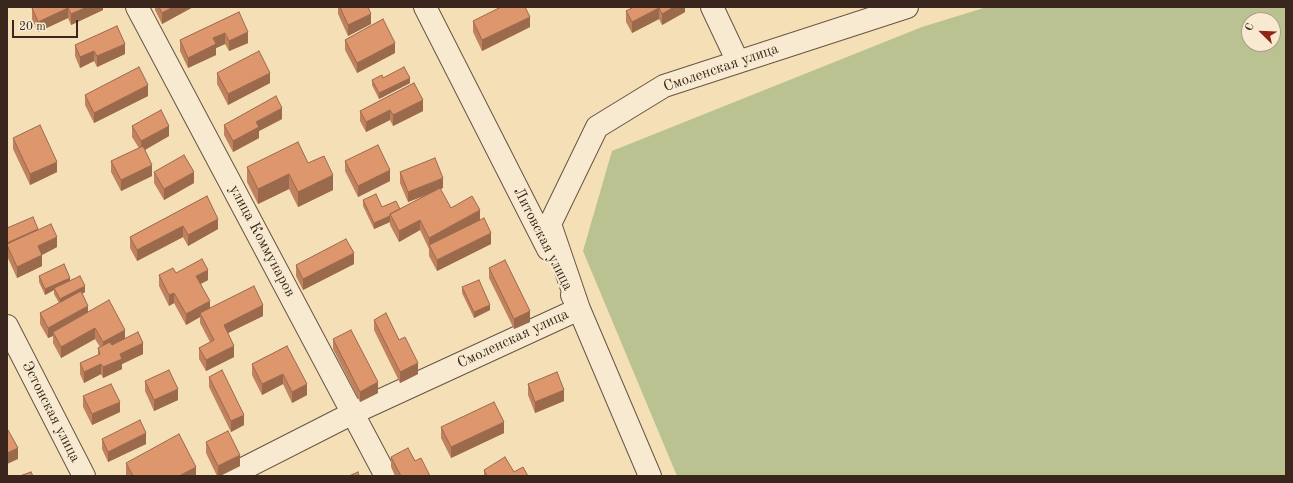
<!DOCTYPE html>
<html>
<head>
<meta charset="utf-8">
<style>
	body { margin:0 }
	#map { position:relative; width:1293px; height:483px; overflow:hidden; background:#f4dfb6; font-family:"Old Standard TT",serif }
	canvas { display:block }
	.frame { position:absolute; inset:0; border:8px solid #3a261c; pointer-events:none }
	.north { position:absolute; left:1241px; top:12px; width:40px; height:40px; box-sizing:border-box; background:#f8ead0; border:1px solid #ac9c88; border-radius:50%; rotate:293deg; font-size:11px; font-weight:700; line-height:16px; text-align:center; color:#3a261c }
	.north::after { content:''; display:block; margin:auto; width:14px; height:18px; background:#8f2418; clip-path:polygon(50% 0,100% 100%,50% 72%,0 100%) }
	.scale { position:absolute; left:12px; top:20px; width:66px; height:18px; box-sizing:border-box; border:2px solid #3a261c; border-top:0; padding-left:5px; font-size:12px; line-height:14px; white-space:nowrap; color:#3a261c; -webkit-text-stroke:3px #f8ead0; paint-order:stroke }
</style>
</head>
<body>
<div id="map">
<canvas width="1293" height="483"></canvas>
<div class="frame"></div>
<div class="north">С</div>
<div class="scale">20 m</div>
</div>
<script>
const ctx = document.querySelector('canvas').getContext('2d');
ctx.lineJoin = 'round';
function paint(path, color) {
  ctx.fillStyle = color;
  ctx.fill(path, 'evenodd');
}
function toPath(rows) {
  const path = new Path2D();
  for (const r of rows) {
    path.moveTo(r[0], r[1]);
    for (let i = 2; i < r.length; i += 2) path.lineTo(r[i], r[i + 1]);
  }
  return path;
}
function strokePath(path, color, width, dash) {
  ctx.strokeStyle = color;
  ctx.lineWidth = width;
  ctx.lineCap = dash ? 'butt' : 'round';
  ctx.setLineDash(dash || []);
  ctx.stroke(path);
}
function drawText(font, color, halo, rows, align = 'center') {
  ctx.font = font + ' "Old Standard TT",serif';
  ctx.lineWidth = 4;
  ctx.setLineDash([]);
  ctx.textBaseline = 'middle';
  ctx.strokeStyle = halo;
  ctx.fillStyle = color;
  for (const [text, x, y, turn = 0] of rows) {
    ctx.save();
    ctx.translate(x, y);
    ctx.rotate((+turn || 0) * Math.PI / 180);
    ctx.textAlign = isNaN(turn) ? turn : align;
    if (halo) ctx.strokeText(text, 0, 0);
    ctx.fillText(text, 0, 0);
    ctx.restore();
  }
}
paint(toPath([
	[987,7,1286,7,1286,476,677,476,583,251,612,151,922,27],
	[1249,20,1273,20,1273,44,1249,44]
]), '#b9c290');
const minor = toPath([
	[137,7,386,476],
	[425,7,548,249],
	[712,7,738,62],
	[572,295,579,309,650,476],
	[7,326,84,476],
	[229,476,353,413,579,309,550,224,597,127,664,86,907,7]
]);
strokePath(minor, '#685442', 24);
strokePath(minor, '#f8ead0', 22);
paint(toPath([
	[103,7,103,10,71,25,68,18,38,32,32,19,32,8],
	[155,7,193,7,162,24,155,10],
	[338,7,368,7,371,24,348,36,338,14],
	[634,7,685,7,685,12,662,25,659,19,632,33,626,22,626,11],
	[239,12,248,43,229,51,225,44,216,48,216,55,188,68,180,51,180,40],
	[473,21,530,27,482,51,473,32],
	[345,40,395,53,357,73,345,50],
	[75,45,125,54,97,67,94,61,80,68,75,56],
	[217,73,270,83,228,105,217,84],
	[383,78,410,83,379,99,372,85,372,80],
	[414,83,423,111,393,126,390,120,366,132,360,121,360,111],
	[85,95,148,96,94,123,85,105],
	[282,119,259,131,259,138,233,152,224,135,224,125],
	[132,126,169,136,145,150,152,176,121,191,111,172,111,161,139,148,132,137],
	[13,138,57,172,30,185,13,149],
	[345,161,390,181,358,197,345,171],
	[308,163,333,190,298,207,289,189,258,204,247,182,247,167],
	[154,172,194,183,164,200,154,183],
	[400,172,443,188,440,189,451,208,480,220,491,244,437,271,429,256,429,249,420,230,399,242,390,225,390,222,374,229,363,206,363,200,382,207,400,209,424,196,408,202,400,183],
	[207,196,218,229,188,246,183,237,137,261,130,248,130,237],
	[7,228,38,230,57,247,42,255,42,266,17,278,7,256],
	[354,264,303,290,296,276,296,265],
	[489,268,530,322,514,329,489,278],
	[176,273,208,280,201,284,210,308,263,316,228,333,234,357,206,371,199,359,199,348,210,342,200,323,200,317,186,325,174,303,169,306,159,286,159,275],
	[39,276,70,281,85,292,82,294,88,312,125,338,143,354,122,364,122,369,103,378,101,374,84,383,80,374,80,363,98,355,98,348,100,347,95,339,61,358,53,343,53,336,48,338,40,324,40,313,59,303,54,294,54,290,45,295,39,282],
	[462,287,490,310,474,318,462,293],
	[374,320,399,340,418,374,400,383,374,330],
	[333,339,378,393,360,402,333,349],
	[287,346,307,395,292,403,283,384,262,395,252,375,252,364],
	[209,377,244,425,231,432,209,387],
	[145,381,178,400,154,411,145,391],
	[528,384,564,401,535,413,528,395],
	[83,396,120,412,92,425,83,407],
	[441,427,504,433,451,458,441,438],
	[102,439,146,444,108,462,102,449],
	[206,442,240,466,220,476,217,476,206,453],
	[391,457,415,461,430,476,395,476,391,467],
	[126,463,196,476,126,476],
	[484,470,514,472,528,476,484,476]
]), '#bf815e');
paint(toPath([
	[87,7,103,7,103,10,71,25,71,14],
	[173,7,193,7,162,24,162,13],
	[674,7,685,7,685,12,662,25,662,14],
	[68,8,68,18,38,32,38,22],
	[659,8,659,19,632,33,632,22],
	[371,14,371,24,348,36,348,25],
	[530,17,530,27,482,51,482,40],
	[248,32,248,43,229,51,229,41],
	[225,33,225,44,216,48,216,55,188,68,188,58,213,38],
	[395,43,395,53,357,73,357,63],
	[125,44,125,54,97,67,97,56],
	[94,51,94,61,80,68,80,57],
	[270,73,270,83,228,105,228,94],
	[410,78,410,83,379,99,379,93],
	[148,85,148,96,94,123,94,113],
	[423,100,423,111,393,126,393,115],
	[282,108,282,119,259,131,259,138,233,152,233,141,256,122],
	[390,110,390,120,366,132,366,122],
	[169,126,169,136,141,152,141,141],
	[57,162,57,172,30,185,30,174],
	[152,165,152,176,121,191,121,180],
	[390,170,390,181,358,197,358,186],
	[194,172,194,183,164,200,164,189],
	[289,174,289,189,258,204,258,189],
	[333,175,333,190,298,207,298,192],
	[443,178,443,188,408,202,408,192],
	[480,210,480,221,429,245,429,249,429,238],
	[390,216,390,222,374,229,374,223],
	[218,219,218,229,188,246,188,235],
	[420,220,420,230,399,242,399,231],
	[183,226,183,237,137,261,137,250],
	[491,233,491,244,437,271,437,260],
	[57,237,57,247,38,257,38,246],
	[354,253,354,264,303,290,303,279],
	[42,255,42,266,17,278,17,267],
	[208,270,208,280,196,286,196,276],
	[70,278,70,283,54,288,54,290,45,295,45,289],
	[85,286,85,292,60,305,60,299],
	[174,293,174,303,169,306,169,295],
	[210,301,210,312,200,313,200,317,186,325,186,314],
	[263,305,263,316,224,335,224,325],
	[490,305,490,310,474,318,474,312],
	[88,306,88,316,53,332,53,336,48,338,48,328],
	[530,311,530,322,514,329,514,319],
	[95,328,95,339,61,358,61,347],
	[125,330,125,340,103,353,103,342],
	[143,343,143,354,122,364,122,369,103,378,103,367,120,354],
	[234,346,234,357,206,371,206,360],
	[418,363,418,374,400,383,400,372],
	[101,364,101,374,84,383,84,372],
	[283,374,283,384,262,395,262,384],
	[378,382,378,393,360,402,360,392],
	[307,384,307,395,292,403,292,392],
	[178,389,178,400,154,411,154,400],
	[564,390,564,401,535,413,535,402],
	[120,402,120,412,92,425,92,414],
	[244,415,244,425,231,432,231,421],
	[504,422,504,433,451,458,451,447],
	[146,433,146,444,108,462,108,452],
	[18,448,18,459,7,464,7,453],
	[240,455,240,466,220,476,218,476,218,466],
	[196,467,196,476,179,476]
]), '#9b694c');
const building = toPath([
	[35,7,87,7,71,14,68,8,38,22,32,8,35,7],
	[159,7,173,7,162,13,159,7],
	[340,7,368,7,371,14,348,25,340,7],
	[501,7,525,7,530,17,482,40,473,21,501,7],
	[634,7,674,7,662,14,659,8,632,22,626,11,634,7],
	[239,12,248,32,229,41,225,33,213,38,216,44,188,58,180,40,239,12],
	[383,19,395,43,357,63,345,40,383,19],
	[117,26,125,44,97,56,94,51,80,57,75,45,117,26],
	[259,51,270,73,228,94,217,73,259,51],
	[139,67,148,85,94,113,85,95,139,67],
	[404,67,410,78,379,93,372,80,382,75,383,78,404,67],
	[414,83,423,100,393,115,390,110,366,122,360,111,414,83],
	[276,96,282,108,256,122,259,127,233,141,224,125,276,96],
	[161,110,169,126,141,141,132,126,161,110],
	[40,125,57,162,30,174,13,138,40,125],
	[298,142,308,163,324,156,333,175,298,192,289,174,258,189,247,167,298,142],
	[378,145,390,170,358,186,345,161,378,145],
	[143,146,152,165,121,180,111,161,143,146],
	[184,155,194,172,164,189,154,172,184,155],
	[435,158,443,178,408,192,400,172,435,158],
	[440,188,451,208,472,196,480,210,429,238,420,220,399,231,390,214,440,188],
	[376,194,382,207,396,201,400,209,390,214,390,216,374,223,363,200,376,194],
	[207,196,218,219,188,235,183,226,137,250,130,237,207,196],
	[33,217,38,229,7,243,7,228,33,217],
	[484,218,491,233,437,260,429,245,484,218],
	[51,224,57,237,38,246,42,255,17,267,7,245,7,244,51,224],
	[346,239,354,253,303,279,296,265,346,239],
	[202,259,208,270,196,276,210,301,186,314,174,293,169,295,159,275,173,268,176,273,202,259],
	[505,260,530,311,514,319,489,268,505,260],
	[64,264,70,278,45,289,39,276,64,264],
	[80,276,85,286,60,299,54,288,80,276],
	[479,280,490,305,474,312,462,287,479,280],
	[254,286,263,305,224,325,234,346,206,360,199,348,214,340,200,313,254,286],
	[81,291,88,306,48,328,40,313,81,291],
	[109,300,125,330,103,342,95,328,61,347,53,332,109,300],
	[386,313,399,340,405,337,418,363,400,372,374,320,386,313],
	[351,330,378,382,360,392,333,339,351,330],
	[138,332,143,343,120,354,122,359,103,367,101,364,84,372,80,363,100,354,98,348,110,342,112,345,138,332],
	[287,346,307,384,292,392,283,374,262,384,252,364,287,346],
	[169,370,178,389,154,400,145,381,169,370],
	[222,370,244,415,231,421,209,377,222,370],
	[557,372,564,390,535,402,528,384,557,372],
	[111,384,120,402,92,414,83,396,111,384],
	[494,402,504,422,451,447,441,427,494,402],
	[140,420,146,433,108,452,102,439,140,420],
	[7,430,8,430,18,448,7,453,7,430],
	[228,431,240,455,218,466,206,442,228,431],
	[179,434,196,467,179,476,133,476,126,463,179,434],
	[408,448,415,461,421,458,430,476,401,476,391,457,408,448],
	[505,457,514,472,523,467,528,476,487,476,484,470,505,457],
	[31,472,33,476,20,476,31,472],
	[358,472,359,476,349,476,358,472]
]);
paint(building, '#de966d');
strokePath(building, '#9b694c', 1);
drawText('15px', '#3a261c', '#f8ead0', [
	["Смоленская улица",721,68,-19],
	["Литовская улица",543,239,63],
	["улица Коммунаров",262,241,62],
	["Смоленская улица",513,339,-25],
	["Эстонская улица",51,412,63]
]);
</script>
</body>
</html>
